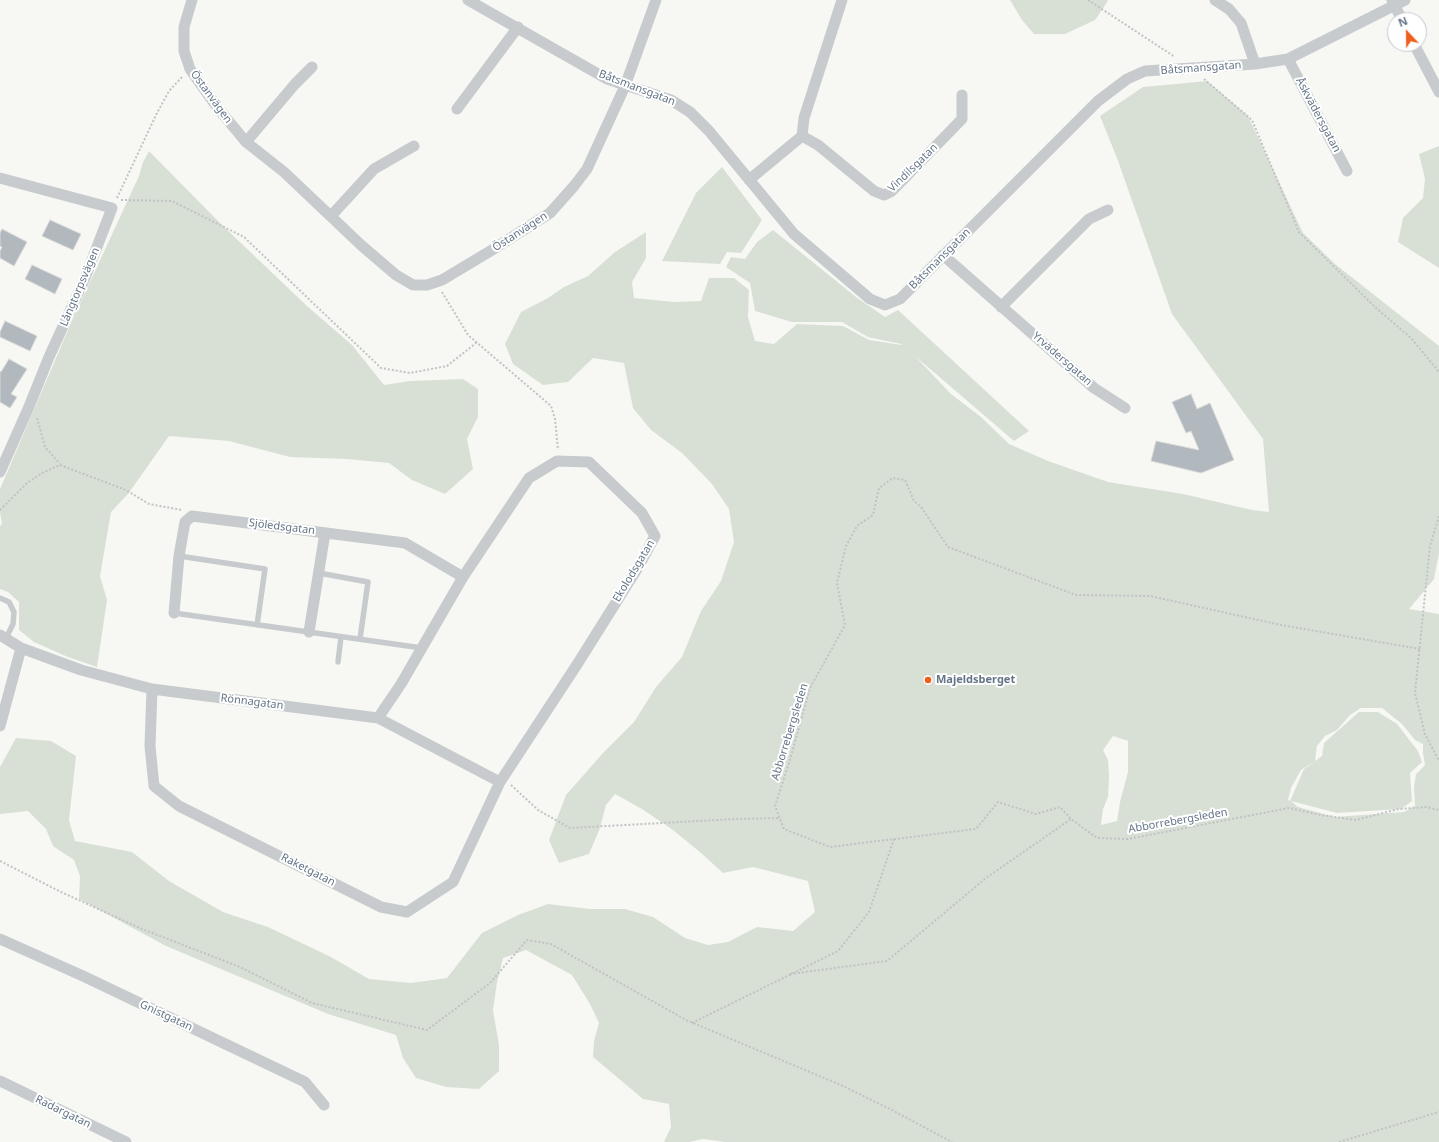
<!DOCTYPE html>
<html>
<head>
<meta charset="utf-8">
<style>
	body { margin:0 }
	#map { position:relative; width:1439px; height:1142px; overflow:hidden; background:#f7f8f4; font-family:"Noto Sans",sans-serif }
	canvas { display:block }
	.north { position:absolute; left:1387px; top:12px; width:40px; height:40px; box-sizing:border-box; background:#fff; border:1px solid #c1c8cf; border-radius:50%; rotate:338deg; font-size:11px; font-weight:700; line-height:16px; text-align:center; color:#647587 }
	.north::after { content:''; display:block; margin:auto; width:14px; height:18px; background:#ef5e1d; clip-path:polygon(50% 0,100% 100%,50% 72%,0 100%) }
</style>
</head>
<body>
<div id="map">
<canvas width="1439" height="1142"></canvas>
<div class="north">N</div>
</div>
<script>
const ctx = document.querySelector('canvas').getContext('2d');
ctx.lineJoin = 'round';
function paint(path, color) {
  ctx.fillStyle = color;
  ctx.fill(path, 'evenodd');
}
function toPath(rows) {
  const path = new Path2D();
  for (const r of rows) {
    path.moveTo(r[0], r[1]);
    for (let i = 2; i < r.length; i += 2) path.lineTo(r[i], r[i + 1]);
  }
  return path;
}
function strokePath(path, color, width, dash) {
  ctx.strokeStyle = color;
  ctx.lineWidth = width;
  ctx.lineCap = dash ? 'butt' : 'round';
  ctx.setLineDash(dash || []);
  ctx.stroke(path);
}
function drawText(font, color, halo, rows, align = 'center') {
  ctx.font = font + ' "Noto Sans",sans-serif';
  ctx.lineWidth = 4;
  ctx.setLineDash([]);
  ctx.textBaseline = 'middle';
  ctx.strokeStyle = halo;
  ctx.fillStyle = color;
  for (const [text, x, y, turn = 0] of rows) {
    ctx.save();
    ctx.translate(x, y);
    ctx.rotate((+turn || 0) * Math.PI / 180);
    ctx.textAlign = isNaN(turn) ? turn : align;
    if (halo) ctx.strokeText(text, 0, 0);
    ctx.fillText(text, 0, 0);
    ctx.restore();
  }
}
paint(toPath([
	[1010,0,1107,0,1108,1,1095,20,1065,34,1034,34,1022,20],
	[1207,81,1248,116,1303,233,1335,264,1439,346,1439,553,1434,579,1409,609,1439,614,1439,1142,725,1142,703,1139,689,1142,664,1142,671,1127,669,1104,643,1099,593,1057,594,1041,599,1023,590,1004,572,975,526,950,503,958,497,982,493,1010,499,1045,499,1071,479,1089,446,1087,416,1078,403,1058,396,1035,328,1014,166,946,79,899,80,876,74,860,53,846,46,829,28,811,0,814,0,767,16,738,51,741,76,756,69,820,75,841,132,852,169,881,223,912,268,927,329,956,369,979,411,983,447,978,482,933,518,915,548,904,590,909,625,909,653,917,685,938,708,945,728,942,757,927,793,931,815,912,808,881,753,867,723,873,701,853,673,830,642,809,615,794,606,805,600,828,589,854,559,863,549,840,566,795,603,753,634,722,656,687,682,657,701,611,721,581,734,542,729,509,712,484,682,453,651,430,633,408,624,363,593,358,568,382,543,385,513,364,505,344,521,312,548,298,564,287,588,276,615,252,646,232,646,258,632,282,634,298,674,302,701,301,709,278,734,278,749,290,748,317,755,341,774,344,797,324,843,326,869,340,902,345,901,344,868,337,842,322,792,322,755,311,750,283,726,267,731,257,745,259,757,242,773,230,856,297,885,317,898,310,1029,431,1014,441,915,356,951,394,981,417,1009,444,1048,461,1108,482,1183,494,1252,510,1269,512,1263,439,1172,314,1117,158,1100,116,1143,87],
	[1361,708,1382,708,1402,724,1415,740,1423,744,1423,753,1425,765,1416,774,1414,787,1415,806,1404,812,1335,817,1298,807,1291,801,1337,813,1401,809,1412,801,1410,773,1422,762,1418,751,1397,724,1378,712,1359,712,1324,743,1322,756,1304,769,1290,801,1288,800,1291,788,1301,770,1315,761,1317,746,1325,736,1337,730,1350,715],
	[1113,736,1128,741,1128,772,1120,802,1117,821,1101,825,1103,809,1108,797,1109,777,1108,760,1103,750],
	[1439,146,1439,268,1398,242,1403,218,1423,198,1425,179,1419,154],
	[149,151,222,225,307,306,352,345,384,385,410,381,463,379,478,389,478,417,467,439,473,469,445,494,412,480,389,463,347,459,290,457,229,441,169,436,128,494,111,512,100,576,107,600,97,667,68,657,34,642,19,630,19,602,8,592,0,589,0,526,2,524,0,512,0,489,71,323,139,176,143,162],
	[722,167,762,220,741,253,727,252,720,264,662,261,696,193]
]), '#d8e0d5');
const building = toPath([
	[50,220,81,234,73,250,42,236,50,220],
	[2,229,27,242,14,266,0,258,0,251,2,247,0,246,0,233,2,229],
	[32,265,62,279,55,294,25,279,32,265],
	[5,321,37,336,30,351,0,337,0,332,5,321],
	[9,359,27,369,11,394,17,397,10,408,0,402,0,371,1,372,9,359],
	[1191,394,1197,409,1210,403,1234,460,1201,473,1151,461,1156,441,1199,450,1191,431,1186,433,1172,402,1191,394]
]);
paint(building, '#b1b8be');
strokePath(building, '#d9d9d7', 1);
strokePath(toPath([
	[1088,0,1175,57],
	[1204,79,1252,120,1299,232,1376,308,1411,338,1439,372],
	[117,198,156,115,169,91,182,77],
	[121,200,172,201,244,237,381,368,410,373,447,366,476,343],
	[442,292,468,335,551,406,555,419,558,450],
	[37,418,45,447,60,464],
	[0,510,27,483,44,472,60,465,126,490,149,504,182,510],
	[1439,516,1430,546,1415,693,1425,734,1439,761],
	[1420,649,1281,625,1150,596,1076,595,948,547,921,507,914,501,905,480,893,478,879,488,873,515,857,526,846,546,837,583,845,625,810,688,790,760,775,806,784,829,830,847,976,829,998,802,1036,814,1060,807,1071,819,1097,838,1128,839,1289,808,1321,815,1356,820,1399,809,1426,807,1439,810],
	[511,785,538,810,570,828,735,819,780,818],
	[0,861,61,892,142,929,240,967,312,1003,427,1030,490,983,527,940,551,944,686,1020,843,1086,890,1109,952,1142],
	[790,974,887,961,986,878,1071,819],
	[692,1023,838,951,869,912,894,839],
	[1339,1142,1439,1112]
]), '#c0c2c5', 2, [2, 2]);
strokePath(toPath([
	[179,556,265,569,257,625],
	[319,573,368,582,360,639],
	[0,598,9,602,14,612,13,624,6,638],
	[174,613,422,648],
	[338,662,341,637]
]), '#c7cbce', 5.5);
strokePath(toPath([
	[192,0,184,27,184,51,190,69,217,107,246,142,284,172,361,245,396,275,413,285,427,285,442,280,492,250,550,213,574,186,587,169,625,86,656,0],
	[468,0,607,79,671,100,690,112,709,131,794,234,870,299,885,305,900,299,1098,101,1127,79,1145,71,1255,64,1288,59,1405,0],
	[1215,0,1229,9,1241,23,1255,64],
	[1392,0,1402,20],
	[1414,44,1439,92],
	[1288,59,1347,171],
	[457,109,518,27],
	[802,136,818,145,874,191,884,195,892,191,962,119,962,95],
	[246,142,295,84,312,67],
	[0,178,112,208,85,278,49,357,28,409,0,472],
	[749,180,802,136,804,118,842,0],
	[331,216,374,169,414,146],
	[943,255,1094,388,1125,408],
	[1001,307,1089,219,1108,210],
	[174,613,179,556,185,522,192,516,405,543,463,577],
	[309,632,325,533],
	[0,635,21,648,81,670,152,689,378,718,500,782],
	[152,689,150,746,154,786,179,806,381,907,407,912,453,882,500,782,578,663,637,569,655,536,642,513,589,462,557,461,529,478,463,577,401,684,378,718],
	[0,726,21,648],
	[0,939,83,976,305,1082,324,1105],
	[0,1081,126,1142]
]), '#c7cbce', 11);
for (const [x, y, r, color] of [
	[928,680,4,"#ef5e1d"]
]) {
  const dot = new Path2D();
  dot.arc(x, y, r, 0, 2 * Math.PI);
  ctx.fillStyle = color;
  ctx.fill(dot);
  strokePath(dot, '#fff', 1.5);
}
drawText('11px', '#647587', '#fff', [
	["Båtsmansgatan",1201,68,-4],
	["Båtsmansgatan",637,88,21],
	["Östanvägen",211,97,54],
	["Åskvädersgatan",1318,115,62],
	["Vindilsgatan",913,168,-44],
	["Östanvägen",520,232,-33],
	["Båtsmansgatan",940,259,-45],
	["Långtorpsvägen",80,287,-67],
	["Yrvädersgatan",1062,359,41],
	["Sjöledsgatan",282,527,7],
	["Ekolodsgatan",634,571,-59],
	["Rönnagatan",252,702,7],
	["Abborrebergsleden",790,732,-73],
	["Abborrebergsleden",1178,821,-10],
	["Raketgatan",308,870,27],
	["Gnistgatan",166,1016,25],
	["Radargatan",63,1112,26]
]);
drawText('bold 11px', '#647587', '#fff', [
	["Majeldsberget",936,680]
], 'left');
</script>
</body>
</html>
